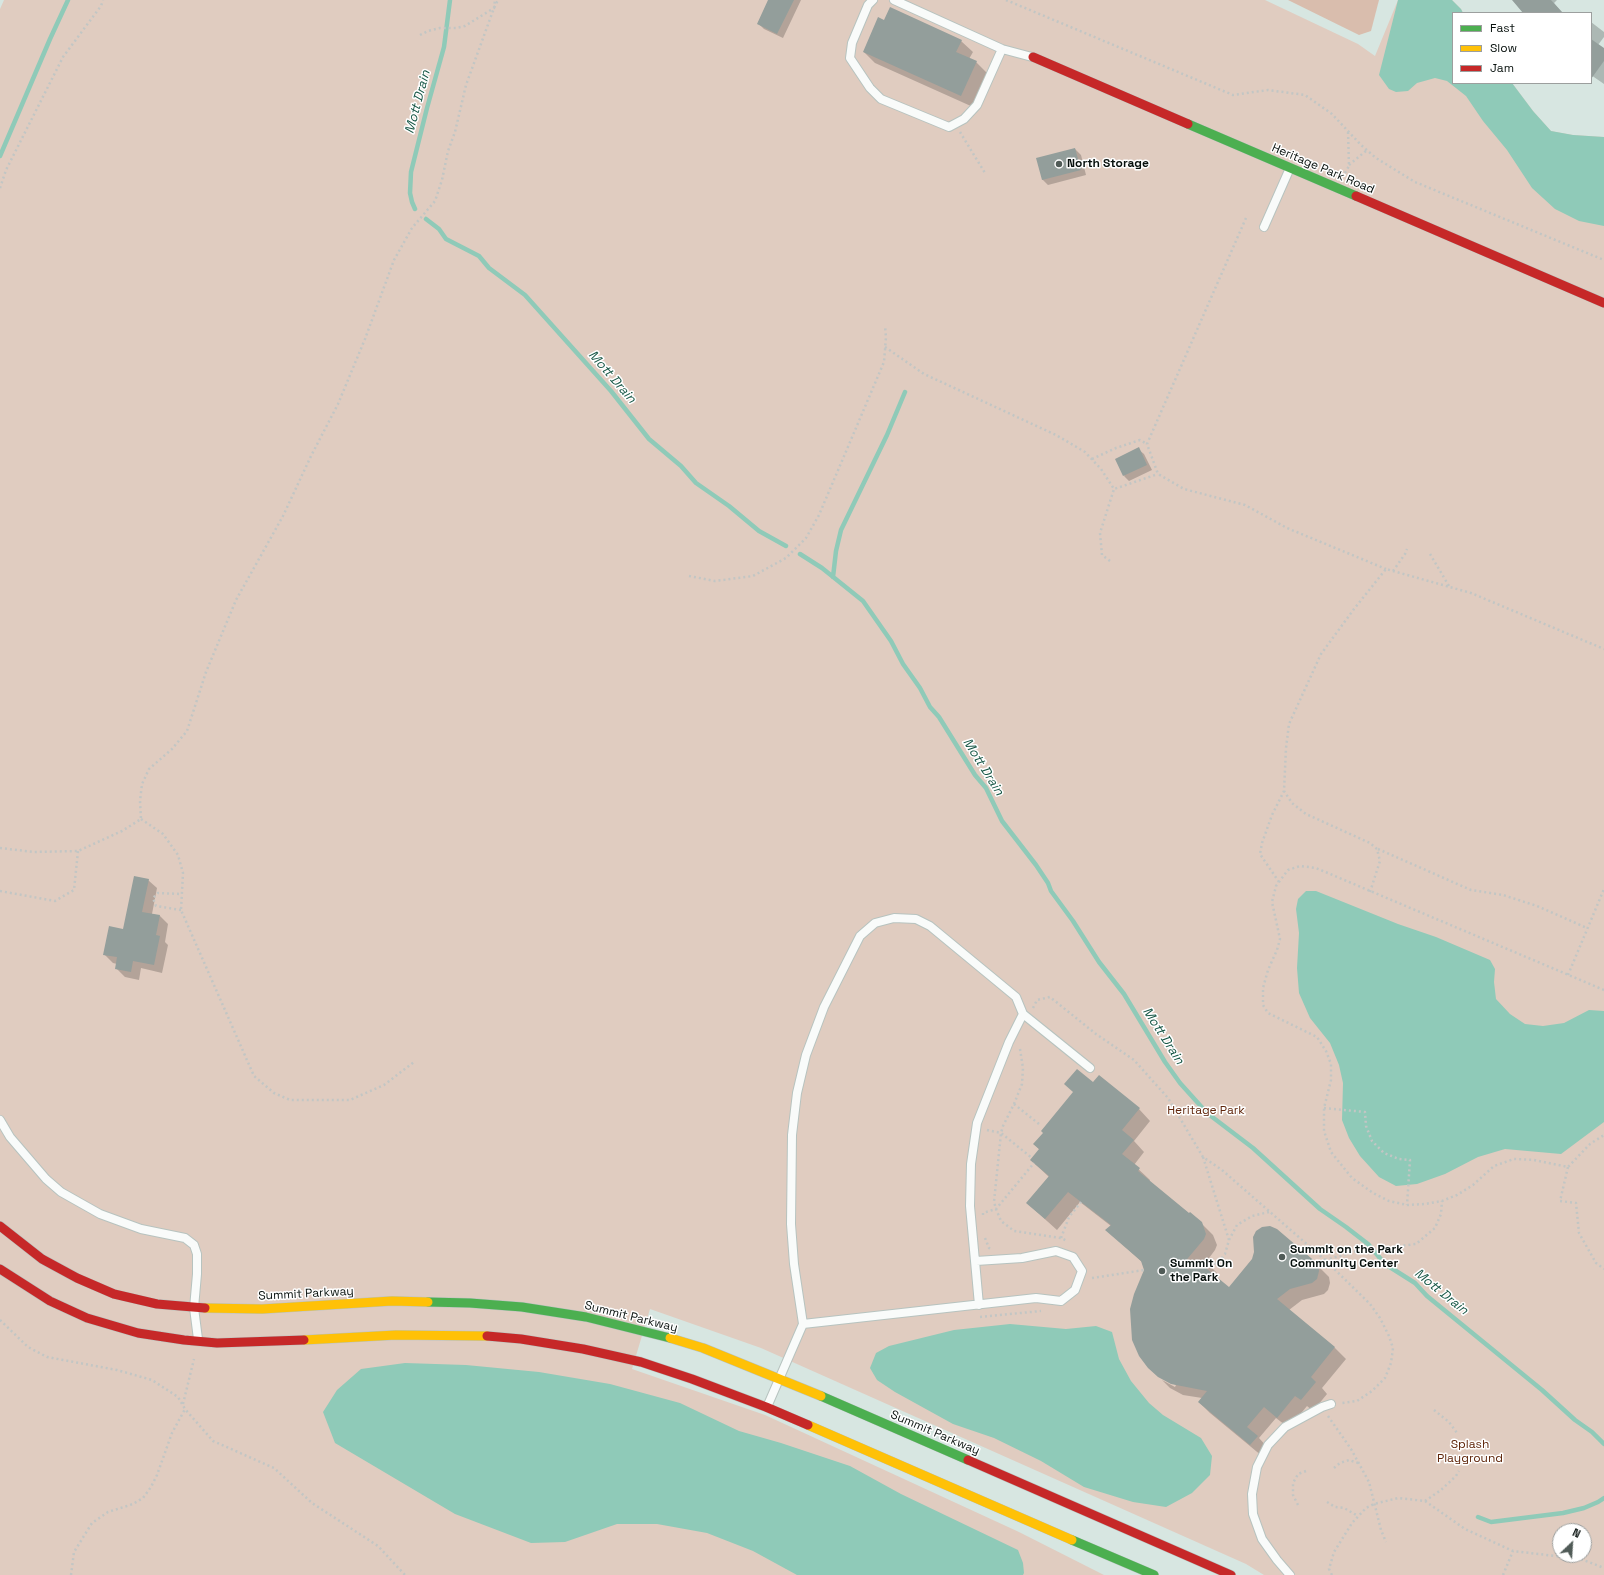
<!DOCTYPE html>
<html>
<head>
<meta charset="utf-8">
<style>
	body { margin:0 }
	#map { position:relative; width:1604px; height:1575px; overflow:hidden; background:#d7e6e1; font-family:"Space Grotesk",sans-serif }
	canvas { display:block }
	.legend { position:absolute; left:1452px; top:12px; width:140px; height:72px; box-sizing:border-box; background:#fff; border:1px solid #9c9f9e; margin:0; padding:5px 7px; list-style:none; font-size:12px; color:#07100d }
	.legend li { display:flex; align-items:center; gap:8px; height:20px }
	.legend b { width:20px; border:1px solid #9c9f9e }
	.north { position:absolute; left:1552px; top:1523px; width:40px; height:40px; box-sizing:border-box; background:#fff; border:1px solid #9c9f9e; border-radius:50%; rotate:25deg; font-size:11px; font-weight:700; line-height:16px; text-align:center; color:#07100d }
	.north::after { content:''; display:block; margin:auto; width:14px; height:18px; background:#505b57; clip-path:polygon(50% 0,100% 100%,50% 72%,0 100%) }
</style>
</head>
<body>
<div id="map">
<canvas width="1604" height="1575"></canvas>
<ul class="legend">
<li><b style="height:5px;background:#4caf50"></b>Fast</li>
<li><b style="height:5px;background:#ffc107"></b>Slow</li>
<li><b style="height:5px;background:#c62828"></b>Jam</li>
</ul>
<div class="north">N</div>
</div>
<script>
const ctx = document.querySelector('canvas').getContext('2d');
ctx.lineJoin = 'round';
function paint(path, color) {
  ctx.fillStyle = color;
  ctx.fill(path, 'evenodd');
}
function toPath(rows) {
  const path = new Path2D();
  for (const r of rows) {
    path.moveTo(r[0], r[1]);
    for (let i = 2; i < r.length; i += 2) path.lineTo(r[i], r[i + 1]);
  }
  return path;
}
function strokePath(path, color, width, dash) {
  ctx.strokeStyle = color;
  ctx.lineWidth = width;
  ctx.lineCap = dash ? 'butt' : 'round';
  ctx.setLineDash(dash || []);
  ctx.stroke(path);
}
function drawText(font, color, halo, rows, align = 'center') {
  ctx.font = font + ' "Space Grotesk",sans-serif';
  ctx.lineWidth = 3;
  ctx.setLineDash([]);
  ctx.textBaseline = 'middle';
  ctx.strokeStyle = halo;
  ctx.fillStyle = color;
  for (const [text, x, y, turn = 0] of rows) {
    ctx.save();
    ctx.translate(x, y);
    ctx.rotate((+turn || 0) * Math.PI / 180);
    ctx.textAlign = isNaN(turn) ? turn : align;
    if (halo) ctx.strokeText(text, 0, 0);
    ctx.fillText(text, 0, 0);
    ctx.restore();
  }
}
paint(toPath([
	[4,0,1265,0,1358,44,1375,56,1398,0,1452,0,1461,9,1463,13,1453,13,1453,83,1512,83,1533,111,1551,131,1573,135,1604,137,1604,1575,1264,1575,1246,1564,761,1348,650,1309,632,1369,765,1415,1019,1532,1104,1575,0,1575,0,9],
	[1560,1531,1584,1531,1584,1555,1560,1555]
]), '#e0ccc0');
paint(toPath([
	[1288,0,1379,0,1371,31,1359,35]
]), '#d9bdad');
paint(toPath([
	[1398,0,1452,0,1461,9,1463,13,1453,13,1453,83,1512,83,1533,111,1551,131,1573,135,1604,137,1604,226,1579,221,1555,209,1532,188,1507,150,1483,121,1466,96,1447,81,1435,78,1417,83,1408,91,1396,92,1389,89,1379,75],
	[1306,891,1316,891,1398,924,1436,937,1490,960,1495,969,1494,982,1496,999,1510,1014,1525,1024,1543,1026,1564,1023,1589,1010,1604,1011,1604,1122,1561,1154,1505,1149,1478,1157,1445,1174,1417,1184,1396,1186,1379,1177,1360,1156,1349,1138,1342,1120,1343,1083,1339,1065,1330,1043,1310,1018,1299,993,1297,968,1299,933,1296,909,1298,899],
	[1010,1324,1066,1329,1096,1326,1112,1332,1119,1359,1131,1381,1149,1403,1163,1415,1201,1438,1212,1456,1210,1475,1192,1493,1166,1507,1133,1502,1084,1487,1041,1461,994,1438,953,1424,895,1392,877,1380,870,1368,876,1353,889,1346,954,1330],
	[405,1363,466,1365,539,1372,610,1384,680,1403,739,1431,781,1443,850,1466,901,1494,1018,1550,1023,1563,1024,1573,1023,1575,797,1575,753,1551,707,1533,657,1524,617,1524,565,1542,531,1543,455,1514,335,1443,323,1412,337,1390,361,1369]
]), '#8fcab8');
paint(toPath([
	[769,0,801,0,783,38,764,29,758,23],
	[1521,0,1557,0,1554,3,1562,13,1525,13],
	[885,21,961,41,973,52,969,59,976,62,988,74,973,107,875,63,864,52],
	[1591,22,1604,32,1604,37,1598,45,1604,50,1604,84,1591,75],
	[1075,149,1081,155,1086,175,1048,185,1042,179],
	[1138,449,1144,454,1152,470,1129,481,1124,476],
	[148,880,157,888,152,914,160,916,168,924,165,942,168,945,162,973,141,968,139,980,125,977,116,968,117,964,113,963,104,954,124,930],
	[1093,1084,1139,1109,1150,1121,1134,1141,1144,1152,1134,1165,1150,1180,1149,1182,1201,1223,1213,1235,1217,1245,1215,1250,1206,1262,1217,1273,1218,1279,1229,1288,1312,1260,1329,1277,1330,1283,1328,1290,1324,1294,1302,1300,1289,1310,1335,1348,1346,1359,1322,1388,1327,1394,1313,1411,1307,1406,1289,1428,1276,1418,1259,1438,1268,1448,1262,1456,1210,1413,1199,1402,1202,1398,1183,1395,1170,1388,1162,1380,1175,1387,1176,1385,1158,1376,1145,1270,1143,1263,1107,1230,1111,1226,1080,1202,1057,1230,1027,1203,1049,1177,1031,1160,1040,1150,1034,1144]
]), '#0003');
strokePath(toPath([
	[0,156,50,39,68,0],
	[415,209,412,202,410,193,411,172,427,108,444,47,450,0],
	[426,219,439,229,446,239,479,256,489,268,525,295,611,391,649,439,681,466,696,483,729,506,759,531,786,546],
	[800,554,822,568,863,601,891,641,903,664,920,688,930,707,939,717,975,775,986,788,1002,821,1036,865,1048,883,1051,891,1073,921,1099,962,1124,994,1165,1062,1180,1083,1207,1113,1253,1148,1320,1209,1346,1227,1368,1244,1385,1264,1415,1283,1427,1296,1542,1390,1575,1420,1592,1432,1604,1444],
	[833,577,836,551,841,530,887,435,905,392],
	[1478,1517,1491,1522,1563,1513,1584,1508,1598,1502,1604,1498]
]), '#8fcab8', 4.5);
paint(toPath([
	[768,0,794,0,777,34,757,24],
	[1512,0,1551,0,1563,13,1523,13],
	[890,7,962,40,956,52,977,61,961,96,863,52,878,17,884,20],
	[1591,39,1604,48,1604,61,1591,79],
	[1075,148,1081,170,1042,180,1036,158],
	[1139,447,1147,465,1123,476,1115,459],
	[134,876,149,879,142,912,160,915,156,935,160,936,154,965,133,961,131,972,115,969,117,957,103,955,109,926,123,929],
	[1077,1069,1093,1082,1099,1075,1140,1108,1122,1130,1134,1140,1122,1154,1140,1168,1138,1171,1189,1213,1190,1212,1202,1222,1206,1234,1204,1239,1183,1264,1206,1261,1207,1269,1229,1287,1252,1259,1254,1252,1253,1237,1256,1231,1262,1227,1270,1226,1277,1229,1318,1264,1319,1271,1317,1279,1312,1283,1290,1289,1277,1299,1335,1347,1311,1377,1316,1382,1301,1400,1295,1396,1277,1418,1264,1407,1247,1427,1258,1436,1250,1445,1198,1402,1207,1391,1171,1384,1158,1377,1148,1368,1139,1356,1132,1340,1130,1309,1134,1294,1144,1270,1141,1261,1105,1230,1111,1225,1068,1192,1045,1219,1026,1203,1049,1176,1030,1160,1039,1149,1033,1144,1043,1133,1041,1131,1073,1092,1064,1084]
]), '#939e9b');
const lane = toPath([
	[873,0,868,5,852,43,850,58,870,88,881,99,949,127,964,119,977,105,1002,49],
	[894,0,1002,49,1032,57],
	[1264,227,1290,168],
	[1023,1014,1090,1068],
	[0,1120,10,1137,46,1179,61,1192,100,1214,141,1229,185,1238,194,1245,197,1254,197,1274,194,1308,198,1339],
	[803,1324,1036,1298,1061,1301,1075,1290,1082,1271,1073,1257,1056,1251,1022,1258,976,1261],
	[767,1407,803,1324,794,1264,791,1224,792,1135,797,1093,806,1055,824,1007,860,936,875,923,894,918,916,919,930,926,1016,997,1023,1014,1009,1042,977,1123,971,1164,970,1206,979,1305],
	[1290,1575,1277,1560,1262,1539,1253,1514,1252,1494,1257,1467,1268,1445,1285,1427,1322,1407,1331,1404]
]);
const fast = toPath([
	[1188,124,1356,196],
	[428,1302,470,1303,522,1307,586,1317,670,1338],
	[821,1396,968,1460],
	[1072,1540,1154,1575]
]);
const slow = toPath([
	[205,1308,262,1309,392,1301,428,1302],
	[670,1338,703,1348,821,1396],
	[304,1340,396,1335,487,1336],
	[808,1425,1072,1540]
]);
const jam = toPath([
	[1033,57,1188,124],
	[1356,196,1604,303],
	[0,1226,42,1259,77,1278,114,1294,157,1304,205,1308],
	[0,1269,50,1301,87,1318,138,1333,184,1340,217,1343,304,1340],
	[487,1336,521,1339,583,1349,641,1362,692,1379,766,1407,808,1425],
	[968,1460,1231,1575]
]);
strokePath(lane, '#b7c3bf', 10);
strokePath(fast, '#b7c3bf', 10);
strokePath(slow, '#b7c3bf', 10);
strokePath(jam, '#b7c3bf', 10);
strokePath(toPath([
	[1006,0,1233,95,1268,90,1305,95,1332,114,1361,145,1376,158,1415,182,1604,260],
	[420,35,428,31,440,28,456,28,465,26,494,8,495,0],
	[960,132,985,173],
	[1349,165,1367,150],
	[1345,173,1349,166,1348,131],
	[0,188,6,170,63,57,101,6,103,0],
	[1246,218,1147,444,1158,474,1184,489,1245,505,1287,528,1386,569],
	[885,347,924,374,1056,435,1085,452,1101,469,1114,489,1158,474],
	[1092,459,1116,448,1140,440,1147,444],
	[1430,554,1449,586],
	[1110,561,1102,555,1100,533,1114,489],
	[1393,571,1405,554,1407,549],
	[689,576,715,581,753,576,786,558,806,538,819,515,884,362,886,337,885,326],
	[141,819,163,834,178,855,183,873,181,910,254,1076,274,1093,290,1100,350,1100,384,1085,414,1062],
	[0,848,34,852,78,851,122,831,141,819,140,801,142,784,149,769,172,749,187,731,206,672,236,600,283,516,311,456,338,404,365,339,394,260,412,228,435,201,442,180,448,151,455,132,466,85,494,8,498,0],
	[1378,849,1471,890,1503,895,1537,906,1587,928],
	[1279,882,1260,854,1262,843,1272,815,1284,791],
	[0,891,55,901,74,890,78,851],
	[1370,892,1380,861,1377,849,1370,843,1306,814,1292,803,1284,791,1286,748,1289,724,1321,654,1354,609,1386,569,1471,593,1604,649],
	[181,910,156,906,153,898,158,893,181,894],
	[1568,975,1604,889],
	[1604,990,1316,868,1300,866,1288,870,1276,886,1272,902,1280,939,1277,950,1268,970,1263,988,1263,1005,1268,1013,1317,1037,1326,1051,1331,1064,1331,1080,1324,1108,1324,1131,1331,1152,1352,1178,1373,1193,1389,1201,1407,1205,1425,1204,1442,1201,1457,1195,1473,1185,1494,1166,1514,1159,1534,1160,1568,1167,1590,1144,1604,1135],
	[1033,1008,1037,1000,1050,997,1096,1034,1134,1060,1168,1098,1203,1157,1222,1170,1325,1260,1370,1304,1380,1318,1389,1336,1393,1348,1391,1363,1385,1378,1372,1391,1357,1401,1342,1403],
	[1020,1049,1023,1068,1022,1084,1014,1104,1003,1126,1001,1133,994,1202,996,1209,1001,1221,1014,1231,1061,1238,1067,1241],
	[1014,1104,1039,1124],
	[1324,1108,1365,1112,1366,1126,1372,1141,1384,1153,1399,1159,1410,1160,1407,1205],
	[987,1130,1001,1133,1032,1158],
	[1203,1157,1229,1240,1225,1254,1218,1263,1207,1265],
	[1568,1167,1560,1201,1576,1203,1579,1233,1596,1263,1604,1269],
	[983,1215,983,1213,996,1209,1034,1163],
	[985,1238,989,1248,992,1249],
	[1061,1238,1069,1217,1081,1202],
	[1229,1240,1237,1225,1252,1216,1269,1212],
	[1325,1260,1357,1251,1416,1244,1435,1228,1441,1214,1442,1201],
	[1092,1278,1144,1270],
	[980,1317,1041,1311],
	[0,1320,28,1347,47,1357,117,1370,152,1380,178,1397,185,1409,213,1441,274,1468,312,1503,378,1546,405,1575],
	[183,1404,194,1359],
	[1434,1410,1449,1422,1457,1433],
	[1328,1416,1351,1449,1369,1482,1381,1530,1386,1542],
	[1334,1468,1340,1463,1349,1460,1358,1463],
	[1425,1501,1441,1490,1456,1476,1459,1471],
	[1327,1502,1335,1507,1344,1508,1358,1516],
	[1298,1505,1293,1495,1293,1483,1298,1474,1306,1471],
	[71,1575,74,1552,92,1523,108,1512,133,1504,143,1498,151,1487,157,1475,172,1433,185,1409],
	[1332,1575,1329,1569,1334,1552,1352,1523,1366,1508,1374,1504,1398,1498,1425,1501,1465,1529,1513,1551,1581,1559,1604,1568],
	[1503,1575,1513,1551]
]), '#c2c6c4', 2.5, [2, 3]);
strokePath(lane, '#f9fbfa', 8);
strokePath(fast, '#4caf50', 9);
strokePath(slow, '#ffc107', 9);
strokePath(jam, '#c62828', 9);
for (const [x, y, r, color] of [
	[1059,164,4,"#505b57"],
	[1282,1257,4,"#505b57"],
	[1162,1271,4,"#505b57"]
]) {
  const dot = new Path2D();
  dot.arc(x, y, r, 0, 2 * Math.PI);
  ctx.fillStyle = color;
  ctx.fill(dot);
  strokePath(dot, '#fff', 1.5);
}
drawText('bold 12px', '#07100d', '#fff', [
	["North Storage",1067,164],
	["Summit on the Park",1290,1250],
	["Community Center",1290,1264],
	["Summit On",1170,1264],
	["the Park",1170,1278]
], 'left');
drawText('12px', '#07100d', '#fff', [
	["Heritage Park Road",1323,169,23],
	["Summit Parkway",306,1294,-3],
	["Summit Parkway",631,1317,14],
	["Summit Parkway",935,1433,23]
]);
drawText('12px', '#5f250a', '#fff', [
	["Heritage Park",1206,1111],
	["Splash",1470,1445],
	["Playground",1470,1459]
]);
drawText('italic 13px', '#175746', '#fff', [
	["Mott Drain",418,102,-75],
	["Mott Drain",612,377,49],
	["Mott Drain",983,767,58],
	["Mott Drain",1163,1036,57],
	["Mott Drain",1441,1292,39]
]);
</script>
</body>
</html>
